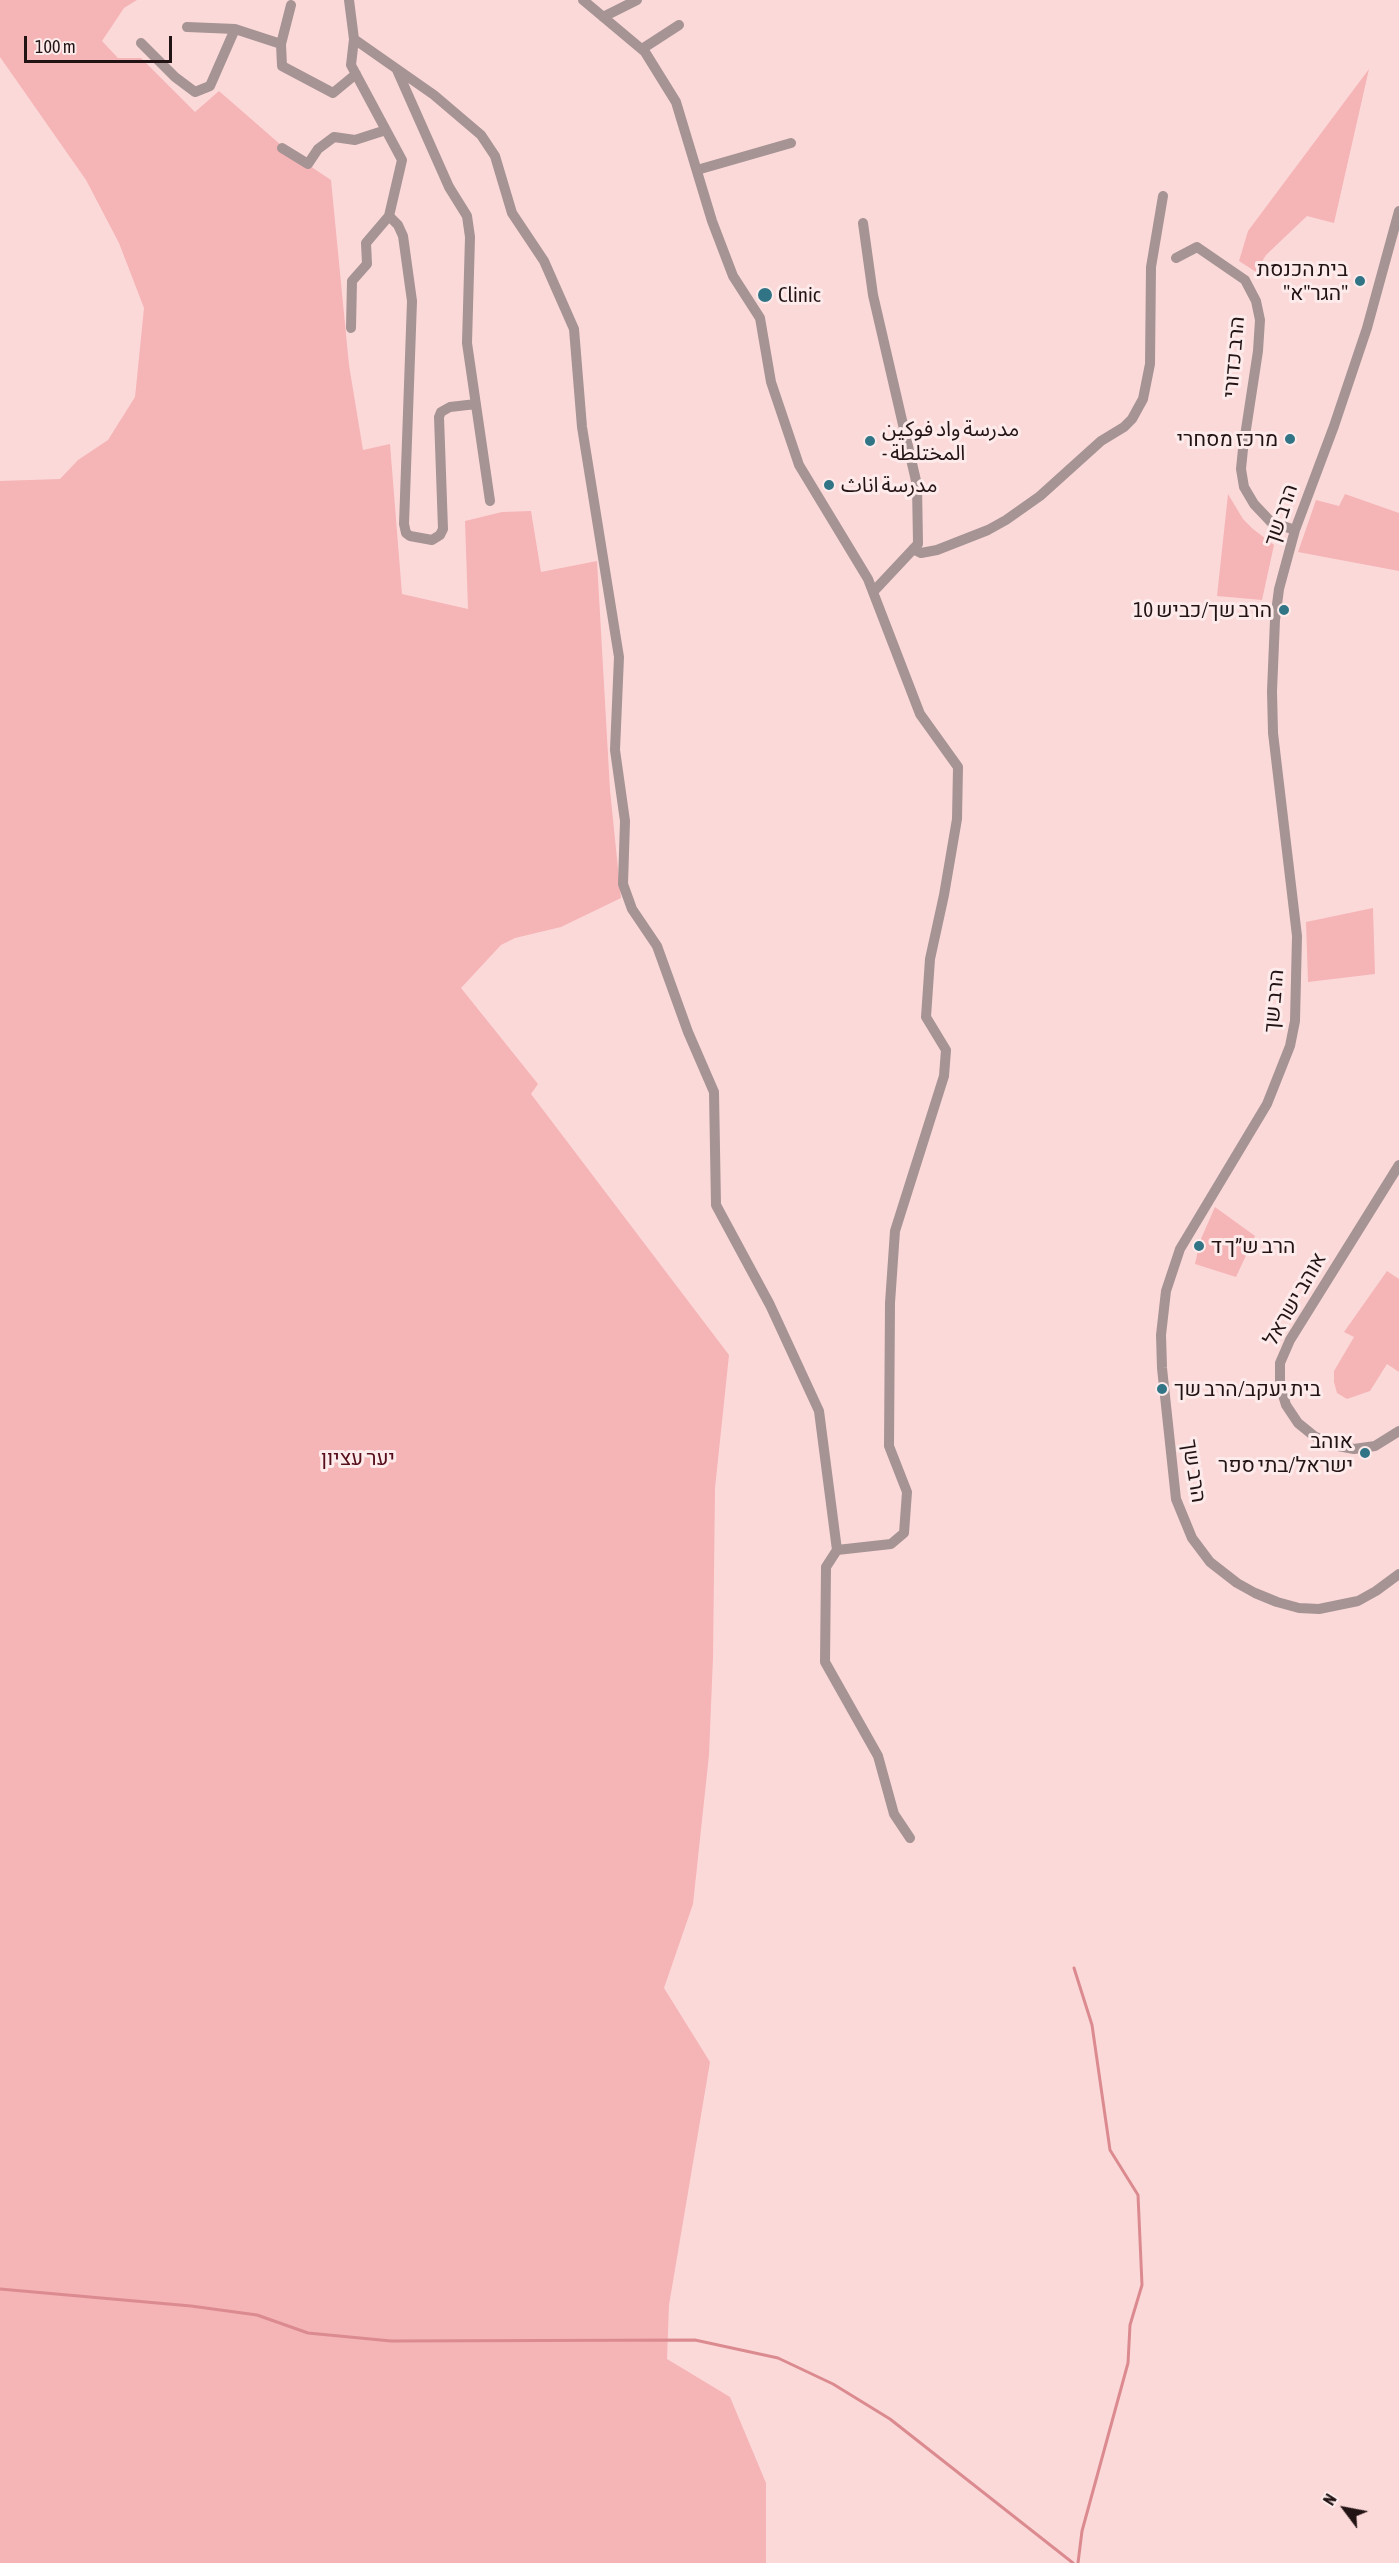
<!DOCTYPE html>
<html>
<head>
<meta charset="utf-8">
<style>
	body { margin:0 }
	#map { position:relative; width:1399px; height:2563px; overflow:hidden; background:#fcd9d9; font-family:"Asap Condensed",sans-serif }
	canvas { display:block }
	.north { position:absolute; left:1315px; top:2479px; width:60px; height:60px; -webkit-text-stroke:4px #fdebeb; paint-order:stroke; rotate:302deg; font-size:16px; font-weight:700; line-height:24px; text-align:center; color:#221314 }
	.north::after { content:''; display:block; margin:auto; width:21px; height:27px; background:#221314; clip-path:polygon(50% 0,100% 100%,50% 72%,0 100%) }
	.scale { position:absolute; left:24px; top:36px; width:148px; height:27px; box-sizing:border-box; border:3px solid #221314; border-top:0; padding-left:8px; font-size:18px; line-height:21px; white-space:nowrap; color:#221314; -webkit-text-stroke:4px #fdebeb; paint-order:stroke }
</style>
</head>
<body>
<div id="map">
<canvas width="1399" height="2563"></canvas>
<div class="north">N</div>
<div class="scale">100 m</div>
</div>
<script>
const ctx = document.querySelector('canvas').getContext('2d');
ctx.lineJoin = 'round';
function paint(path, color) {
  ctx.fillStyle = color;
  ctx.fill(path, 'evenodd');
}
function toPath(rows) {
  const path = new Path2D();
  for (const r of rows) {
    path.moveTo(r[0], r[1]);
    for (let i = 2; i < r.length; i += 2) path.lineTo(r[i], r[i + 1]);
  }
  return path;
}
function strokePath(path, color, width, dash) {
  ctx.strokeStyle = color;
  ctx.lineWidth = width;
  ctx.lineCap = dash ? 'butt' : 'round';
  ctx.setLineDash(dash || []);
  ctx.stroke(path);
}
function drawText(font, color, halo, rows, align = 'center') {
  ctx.font = font + ' "Asap Condensed","Noto Sans Arabic",Heebo,sans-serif';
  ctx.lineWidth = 6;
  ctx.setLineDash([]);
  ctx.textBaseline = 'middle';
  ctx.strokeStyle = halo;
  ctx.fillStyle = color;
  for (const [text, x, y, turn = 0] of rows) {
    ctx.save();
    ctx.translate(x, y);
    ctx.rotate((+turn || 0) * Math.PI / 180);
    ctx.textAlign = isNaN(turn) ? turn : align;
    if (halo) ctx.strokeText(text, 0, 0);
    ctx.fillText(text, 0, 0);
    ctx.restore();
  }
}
paint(toPath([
	[0,0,137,0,124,8,102,41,118,58,141,58,195,112,219,91,289,152,331,180,349,365,363,450,390,444,402,594,468,609,465,521,502,512,531,511,541,572,597,561,610,790,621,898,561,927,515,938,501,945,461,988,538,1084,531,1094,729,1355,715,1488,713,1657,709,1755,693,1904,664,1988,710,2062,669,2305,667,2359,730,2397,766,2483,766,2563,0,2563,0,481,60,479,78,460,108,440,135,397,144,308,119,243,86,180,0,57],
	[1369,69,1334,223,1307,216,1266,255,1256,272,1239,261,1248,231],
	[1228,494,1243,519,1253,529,1274,545,1262,600,1217,596],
	[1345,494,1399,513,1399,571,1298,552,1316,500,1339,506],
	[1373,908,1375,974,1308,982,1306,922],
	[1215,1207,1255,1236,1236,1277,1195,1264,1200,1241],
	[1387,1271,1399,1279,1399,1372,1387,1364,1370,1391,1347,1399,1337,1393,1334,1382,1334,1371,1354,1337,1344,1332]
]), '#f5b4b6');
strokePath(toPath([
	[1074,1968,1092,2025,1110,2150,1138,2195,1142,2285,1130,2325,1128,2363,1082,2531,1078,2563],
	[0,2289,191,2306,257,2315,308,2333,391,2341,695,2340,778,2358,833,2384,890,2419,1073,2563]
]), '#db8b8f', 3);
strokePath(toPath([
	[349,0,354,39,434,95,481,135,495,156,512,213,544,261,574,329,582,427,619,657,615,750,625,821,623,884,632,909,657,946,688,1032,714,1092,716,1205,770,1305,819,1411,837,1550,826,1567,825,1662,878,1756,894,1814,910,1838],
	[583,0,645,52,676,102,712,221,733,276,760,318,771,382,799,465,868,579,920,714,958,767,957,819,944,895,930,959,926,1017,946,1050,944,1076,895,1231,890,1303,889,1446,907,1492,904,1533,891,1544,837,1550],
	[291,5,281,44,282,66,333,93,356,74],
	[603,17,637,0],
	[187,27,235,29,281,44],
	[141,43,175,77,195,92,210,86,235,29],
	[642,49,679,25],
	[397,70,449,187,467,216,470,237,467,343,490,501],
	[282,148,308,164,318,149,334,137,355,140,386,130],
	[697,170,791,143],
	[1399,211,1367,328,1334,426,1295,530,1279,589,1275,620,1272,691,1273,733,1297,936,1295,1021,1290,1046,1267,1104,1180,1249,1166,1291,1161,1335,1162,1368,1176,1499,1192,1538,1210,1562,1237,1583,1255,1593,1277,1602,1299,1608,1319,1609,1358,1601,1376,1591,1399,1574],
	[389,216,398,225,403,236,412,301,404,524,406,533,410,536,432,540,440,535,443,529,439,417,441,412,450,407,476,404],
	[863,223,873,295,917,485,918,544,873,592],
	[1176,258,1197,247,1245,280,1256,301,1260,320,1258,351,1243,449,1241,469,1244,487,1254,504,1271,522,1295,530],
	[351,328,352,281,367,264,366,243,389,216,402,160,351,65,354,39],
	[913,549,921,553,937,550,988,530,1006,520,1040,496,1101,441,1124,427,1132,419,1143,399,1150,364,1151,267,1163,196],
	[1399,1165,1290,1340,1280,1363,1280,1385,1286,1405,1298,1423,1314,1436,1333,1445,1354,1449,1375,1446,1399,1431]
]), '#a69394', 10);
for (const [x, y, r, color] of [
	[1360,281,6,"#317485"],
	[765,295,8,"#317485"],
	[1290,439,6,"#317485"],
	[870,441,6,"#317485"],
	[829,485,6,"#317485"],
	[1284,610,6,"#317485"],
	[1199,1246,6,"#317485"],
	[1162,1389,6,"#317485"],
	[1365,1453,6,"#317485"]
]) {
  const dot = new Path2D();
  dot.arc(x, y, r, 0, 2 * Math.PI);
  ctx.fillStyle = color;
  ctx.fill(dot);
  strokePath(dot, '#fdebeb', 2);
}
drawText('21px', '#221314', '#fdebeb', [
	["בית הכנסת",1348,269,"right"],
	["\"הגר\"א\"",1348,293,"right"],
	["Clinic",778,295],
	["مدرسة واد فوكين",882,429],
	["- المختلطة",882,453],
	["מרכז מסחרי",1278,439,"right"],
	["مدرسة اناث",841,485],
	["הרב שך/כביש 10",1272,610,"right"],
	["הרב ש״ך ד",1211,1246],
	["בית יעקב/הרב שך",1174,1389],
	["אוהב",1353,1441,"right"],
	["ישראל/בתי ספר",1353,1465,"right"]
], 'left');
drawText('21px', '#221314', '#fdebeb', [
	["הרב כדורי",1234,357,-85],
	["הרב שך",1281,515,-71],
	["הרב שך",1274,1001,-85],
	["אוהב ישראל",1295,1299,-60],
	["הרב שך",1194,1471,81]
]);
drawText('21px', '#570f1c', '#fdebeb', [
	["יער עציון",358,1458]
]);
</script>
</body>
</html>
